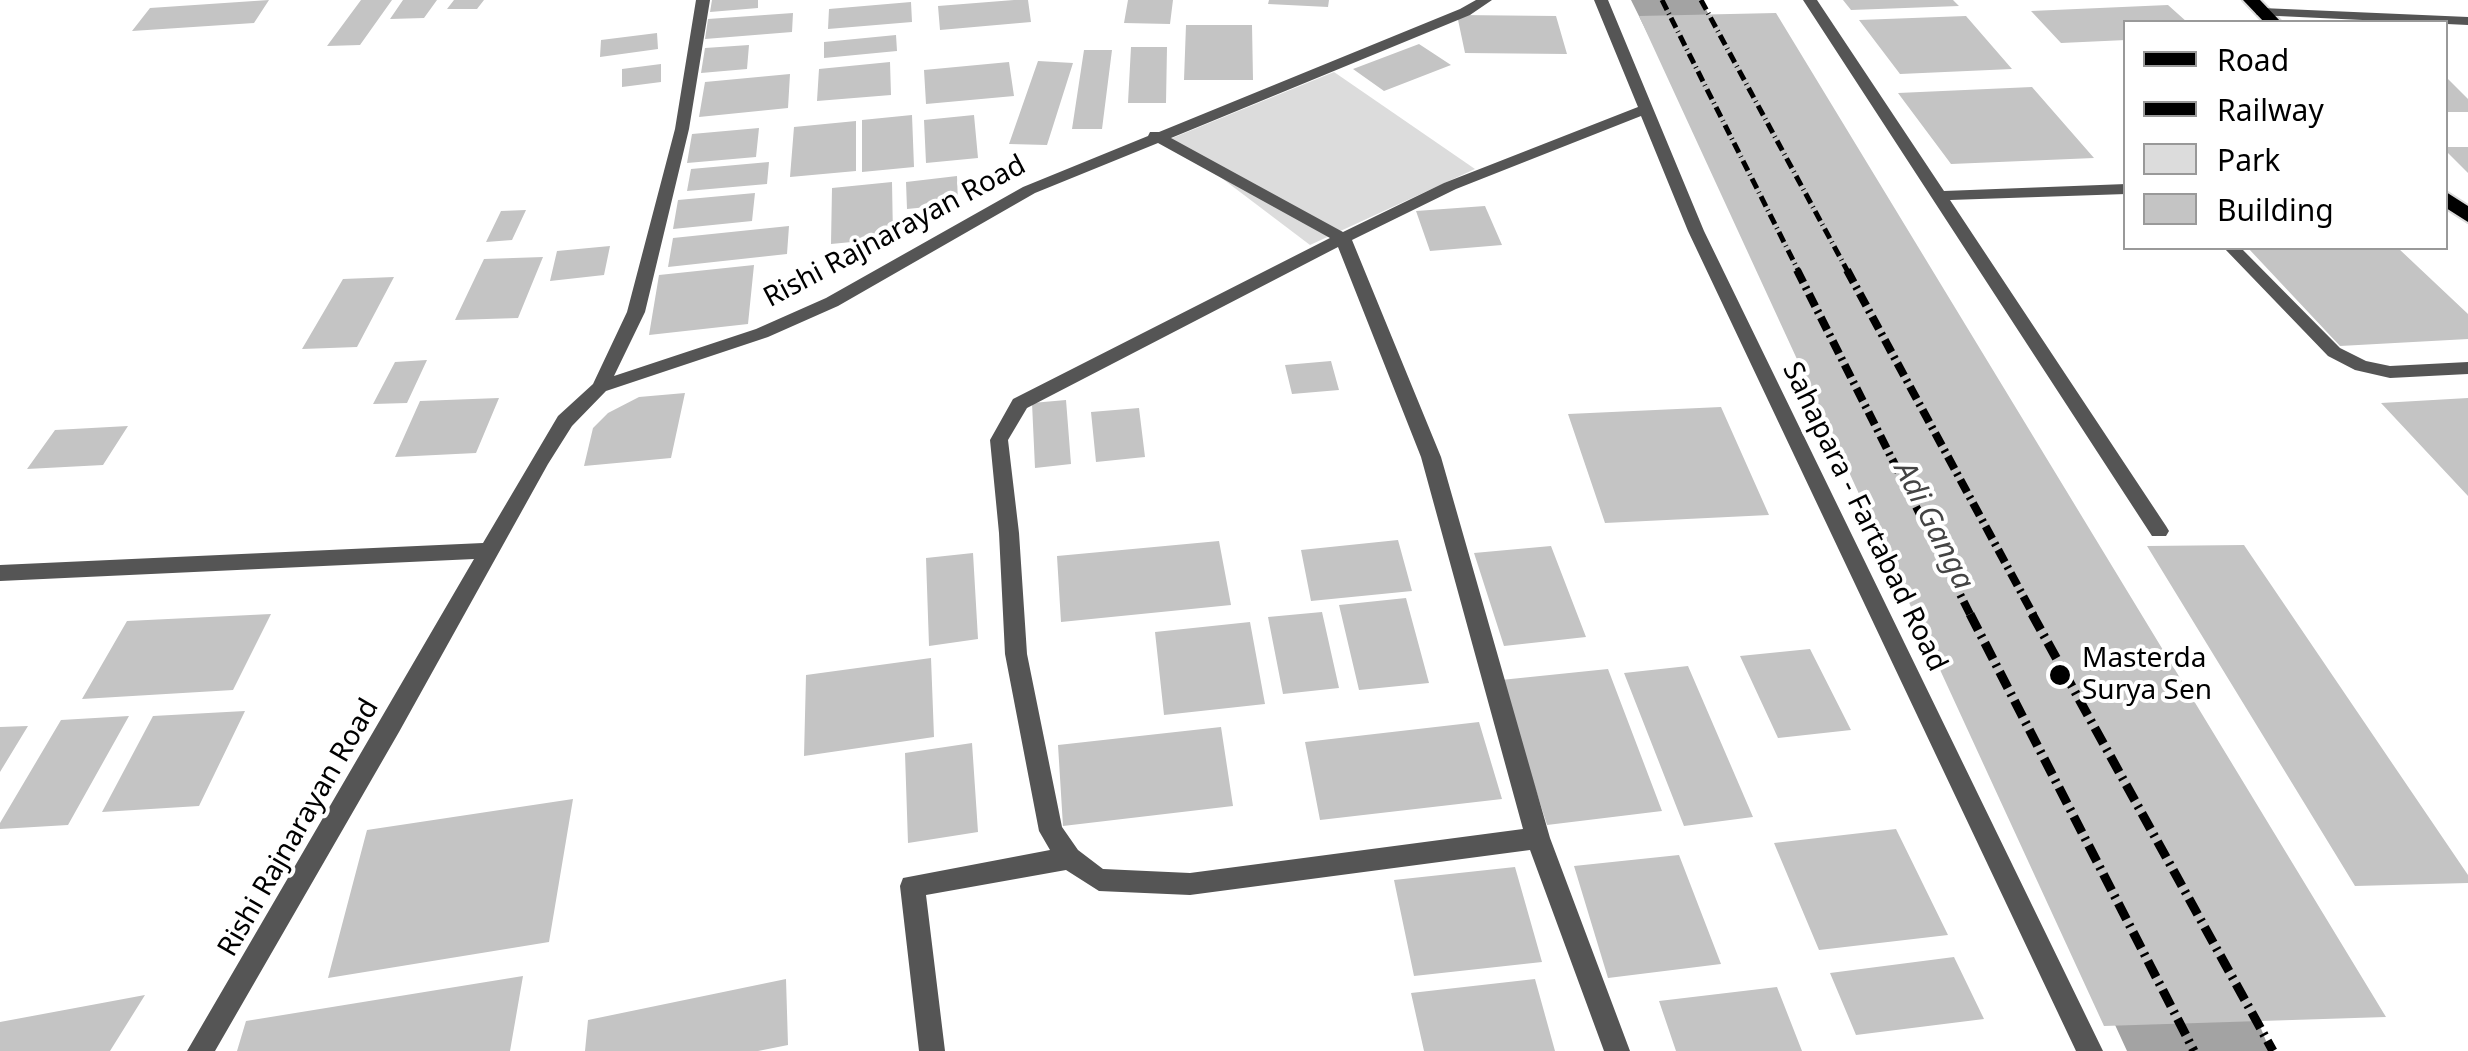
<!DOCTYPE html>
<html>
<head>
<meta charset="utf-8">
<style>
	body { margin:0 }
	#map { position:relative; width:2468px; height:1051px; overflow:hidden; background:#fff; font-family:"Noto Sans",sans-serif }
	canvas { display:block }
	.legend { position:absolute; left:2123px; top:20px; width:325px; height:230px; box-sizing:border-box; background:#fff; border:2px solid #999; margin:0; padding:12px 18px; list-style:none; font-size:30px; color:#000 }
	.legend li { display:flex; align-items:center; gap:20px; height:50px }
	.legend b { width:50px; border:2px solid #999 }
</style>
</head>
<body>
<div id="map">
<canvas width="2468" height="1051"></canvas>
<ul class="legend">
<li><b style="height:12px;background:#000"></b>Road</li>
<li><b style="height:12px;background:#000"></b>Railway</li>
<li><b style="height:28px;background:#dcdcdc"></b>Park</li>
<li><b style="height:28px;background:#c4c4c4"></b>Building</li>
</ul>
</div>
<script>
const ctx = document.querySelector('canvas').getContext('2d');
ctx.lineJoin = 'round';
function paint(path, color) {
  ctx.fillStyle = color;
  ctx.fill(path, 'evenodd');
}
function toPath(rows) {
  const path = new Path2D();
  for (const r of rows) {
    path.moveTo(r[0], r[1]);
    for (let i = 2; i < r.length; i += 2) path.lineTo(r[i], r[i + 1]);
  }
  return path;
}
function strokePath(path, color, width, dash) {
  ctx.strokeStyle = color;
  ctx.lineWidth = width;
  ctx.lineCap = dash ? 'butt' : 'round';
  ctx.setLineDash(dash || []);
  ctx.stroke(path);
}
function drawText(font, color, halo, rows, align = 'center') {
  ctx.font = font + ' "Noto Sans",sans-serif';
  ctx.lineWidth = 8;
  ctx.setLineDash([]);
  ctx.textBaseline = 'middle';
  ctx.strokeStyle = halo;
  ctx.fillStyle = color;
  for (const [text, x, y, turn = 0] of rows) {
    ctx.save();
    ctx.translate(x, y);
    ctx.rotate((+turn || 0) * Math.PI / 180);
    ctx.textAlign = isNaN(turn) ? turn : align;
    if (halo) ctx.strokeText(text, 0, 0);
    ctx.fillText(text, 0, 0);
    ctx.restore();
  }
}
paint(toPath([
	[1334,72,1475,169,1310,245,1170,139]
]), '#dcdcdc');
paint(toPath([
	[1631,0,1701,0,1778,144,1767,161,1739,168,1711,161,1631,0],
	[2120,833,2166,851,2250,1001,2270,1051,2127,1051,2055,894,2074,851,2120,833]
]), '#a3a3a3');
paint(toPath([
	[269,0,254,23,132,31,150,8],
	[361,0,392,0,360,45,327,46],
	[403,0,437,0,424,18,390,19],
	[454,0,484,0,477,9,447,9],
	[712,0,758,0,758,8,710,12],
	[1014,0,1028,0,1031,22,940,30,938,6],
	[1128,0,1173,0,1170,24,1124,23],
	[1269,0,1329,0,1328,7,1268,4],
	[1843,0,1953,0,1959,6,1851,10],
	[911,2,912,22,828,29,829,9],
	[2168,5,2187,22,2126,22,2126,40,2061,43,2031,11],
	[793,13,792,32,705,39,708,19],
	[1776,13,2386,1017,2104,1026,1639,16],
	[1457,15,1556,16,1567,54,1465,53],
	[1966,16,2012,69,1900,74,1859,20],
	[1186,25,1252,25,1253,80,1184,80],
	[657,33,658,49,600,57,601,40],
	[896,35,897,51,824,58,824,42],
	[1419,44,1451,65,1384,91,1353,69],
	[749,45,747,69,701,73,705,48],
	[1131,47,1167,47,1166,103,1128,103],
	[1084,50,1112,50,1102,129,1072,129],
	[1038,61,1073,63,1047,145,1009,144],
	[890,62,891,95,817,101,819,69],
	[1009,62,1014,96,926,104,924,70],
	[661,64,661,82,622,87,622,69],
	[790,74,788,108,699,117,705,82],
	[2446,77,2468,99,2468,112,2446,112],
	[2032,87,2094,158,1951,164,1898,93],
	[912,115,914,167,862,172,862,120],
	[974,115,978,158,926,163,924,120],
	[856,121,856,171,790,177,794,127],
	[759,128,756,157,687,163,692,134],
	[2446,147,2468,147,2468,173,2446,151],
	[769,162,767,184,687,191,691,169],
	[957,176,958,204,907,209,906,182],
	[892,182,893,238,831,244,832,188],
	[755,193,752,221,673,229,678,200],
	[1485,206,1502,245,1430,251,1416,211],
	[526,210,512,240,486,242,501,211],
	[789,226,787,254,668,267,673,238],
	[610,246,604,275,550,281,557,251],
	[2248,248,2398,248,2468,314,2468,339,2340,346],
	[543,257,518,318,455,320,484,259],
	[754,265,748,324,649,335,659,275],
	[394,277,357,347,302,349,343,279],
	[427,360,407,403,373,404,395,362],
	[1331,361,1339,390,1292,394,1285,365],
	[685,393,671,458,584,466,593,428,608,413,639,397],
	[499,398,476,453,395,457,420,401],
	[2468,398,2468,496,2381,403],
	[1066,400,1071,464,1035,468,1032,403],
	[1721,407,1769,515,1605,523,1568,414],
	[1139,408,1145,457,1096,462,1091,412],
	[128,426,103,465,27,469,55,430],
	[1398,540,1412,591,1311,601,1301,550],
	[1219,541,1231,605,1061,622,1057,556],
	[2244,545,2468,875,2468,883,2355,886,2147,546],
	[1551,546,1586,637,1504,646,1474,553],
	[973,553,978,639,929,646,926,558],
	[1406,598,1429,683,1359,690,1339,605],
	[1322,612,1339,688,1283,694,1268,617],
	[271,614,233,690,82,699,127,621],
	[1250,622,1265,704,1164,715,1155,632],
	[1810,649,1851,730,1778,738,1740,656],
	[931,658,934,737,804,756,806,675],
	[1688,666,1753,817,1684,826,1624,673],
	[1608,669,1662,811,1547,825,1501,680],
	[245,711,199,806,102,812,153,716],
	[129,716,68,825,0,829,0,823,61,720],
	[1479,722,1502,799,1320,820,1305,742],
	[28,726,0,772,0,727],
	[1221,727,1233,806,1063,826,1058,745],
	[972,743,978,832,908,843,905,753],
	[573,799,549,942,328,978,367,830],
	[1896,829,1948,935,1819,950,1774,843],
	[1679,855,1721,964,1608,978,1574,866],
	[1515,867,1542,962,1414,976,1394,880],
	[1954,957,1984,1019,1856,1035,1830,973],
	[523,976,510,1051,237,1051,246,1021],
	[786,979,788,1045,758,1051,585,1051,588,1020],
	[1535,979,1555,1051,1424,1051,1411,993],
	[1777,987,1802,1051,1676,1051,1659,1001],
	[145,995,110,1051,0,1051,0,1022]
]), '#c4c4c4');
const primary = toPath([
	[2243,0,2260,0,2281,22,2264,22,2243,0],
	[2446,192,2468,206,2468,222,2446,208,2446,192]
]);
strokePath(primary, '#dbdbdb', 4);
paint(toPath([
	[2224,248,2241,248,2340,348,2366,361,2390,366,2468,362,2468,374,2390,378,2355,370,2328,356,2224,248]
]), '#555');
paint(toPath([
	[696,0,710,0,689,129,645,312,614,376,756,329,826,298,1023,187,1148,136,1150,132,1159,132,1460,9,1476,0,1492,0,1470,15,1171,138,1343,232,1444,183,1638,107,1594,0,1608,0,1704,231,2103,1051,2076,1051,1688,231,1641,116,1456,189,1352,240,1441,457,1550,838,1630,1051,1604,1051,1530,850,1190,895,1099,891,1066,870,926,895,945,1051,919,1051,900,886,903,878,1050,850,1039,831,1005,654,999,533,990,440,1013,399,1330,238,1158,143,1035,193,838,306,768,337,606,391,572,426,548,464,399,732,215,1051,187,1051,474,559,0,581,0,565,483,543,558,416,593,384,627,312,675,129,696,0],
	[1338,247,1421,457,1523,829,1190,873,1103,869,1078,850,1062,827,1027,654,1019,533,1008,440,1027,408,1338,247],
	[1803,0,1817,0,1944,191,2126,184,2126,194,1950,200,2166,526,2169,531,2166,536,2152,536,1803,0],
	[2262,8,2468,17,2468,25,2257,15,2255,12,2262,8]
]), '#555');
paint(primary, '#000');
strokePath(toPath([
	[1662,0,1799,272],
	[1701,0,1848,272]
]), '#000', 5, [11, 4, 1, 4]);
strokePath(toPath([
	[1797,270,1971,616],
	[1847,270,2034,616]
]), '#000', 8, [14, 5, 2.5, 5]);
strokePath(toPath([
	[1970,614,2194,1051],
	[2032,614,2273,1051]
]), '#000', 9, [18, 6, 2.5, 6]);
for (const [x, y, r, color] of [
	[2060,675,12,"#000"]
]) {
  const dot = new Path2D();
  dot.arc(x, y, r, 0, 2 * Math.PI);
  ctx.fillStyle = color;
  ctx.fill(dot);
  strokePath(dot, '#fff', 4);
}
drawText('28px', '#000', '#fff', [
	["Rishi Rajnarayan Road",895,232,-28],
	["Sahapara - Fartabad Road",1864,517,64],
	["Rishi Rajnarayan Road",299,828,-60]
]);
drawText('28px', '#000', '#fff', [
	["Masterda",2082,659],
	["Surya Sen",2082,691]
], 'left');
drawText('italic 30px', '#444', '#fff', [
	["Adi Ganga",1933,526,63]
]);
</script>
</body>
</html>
